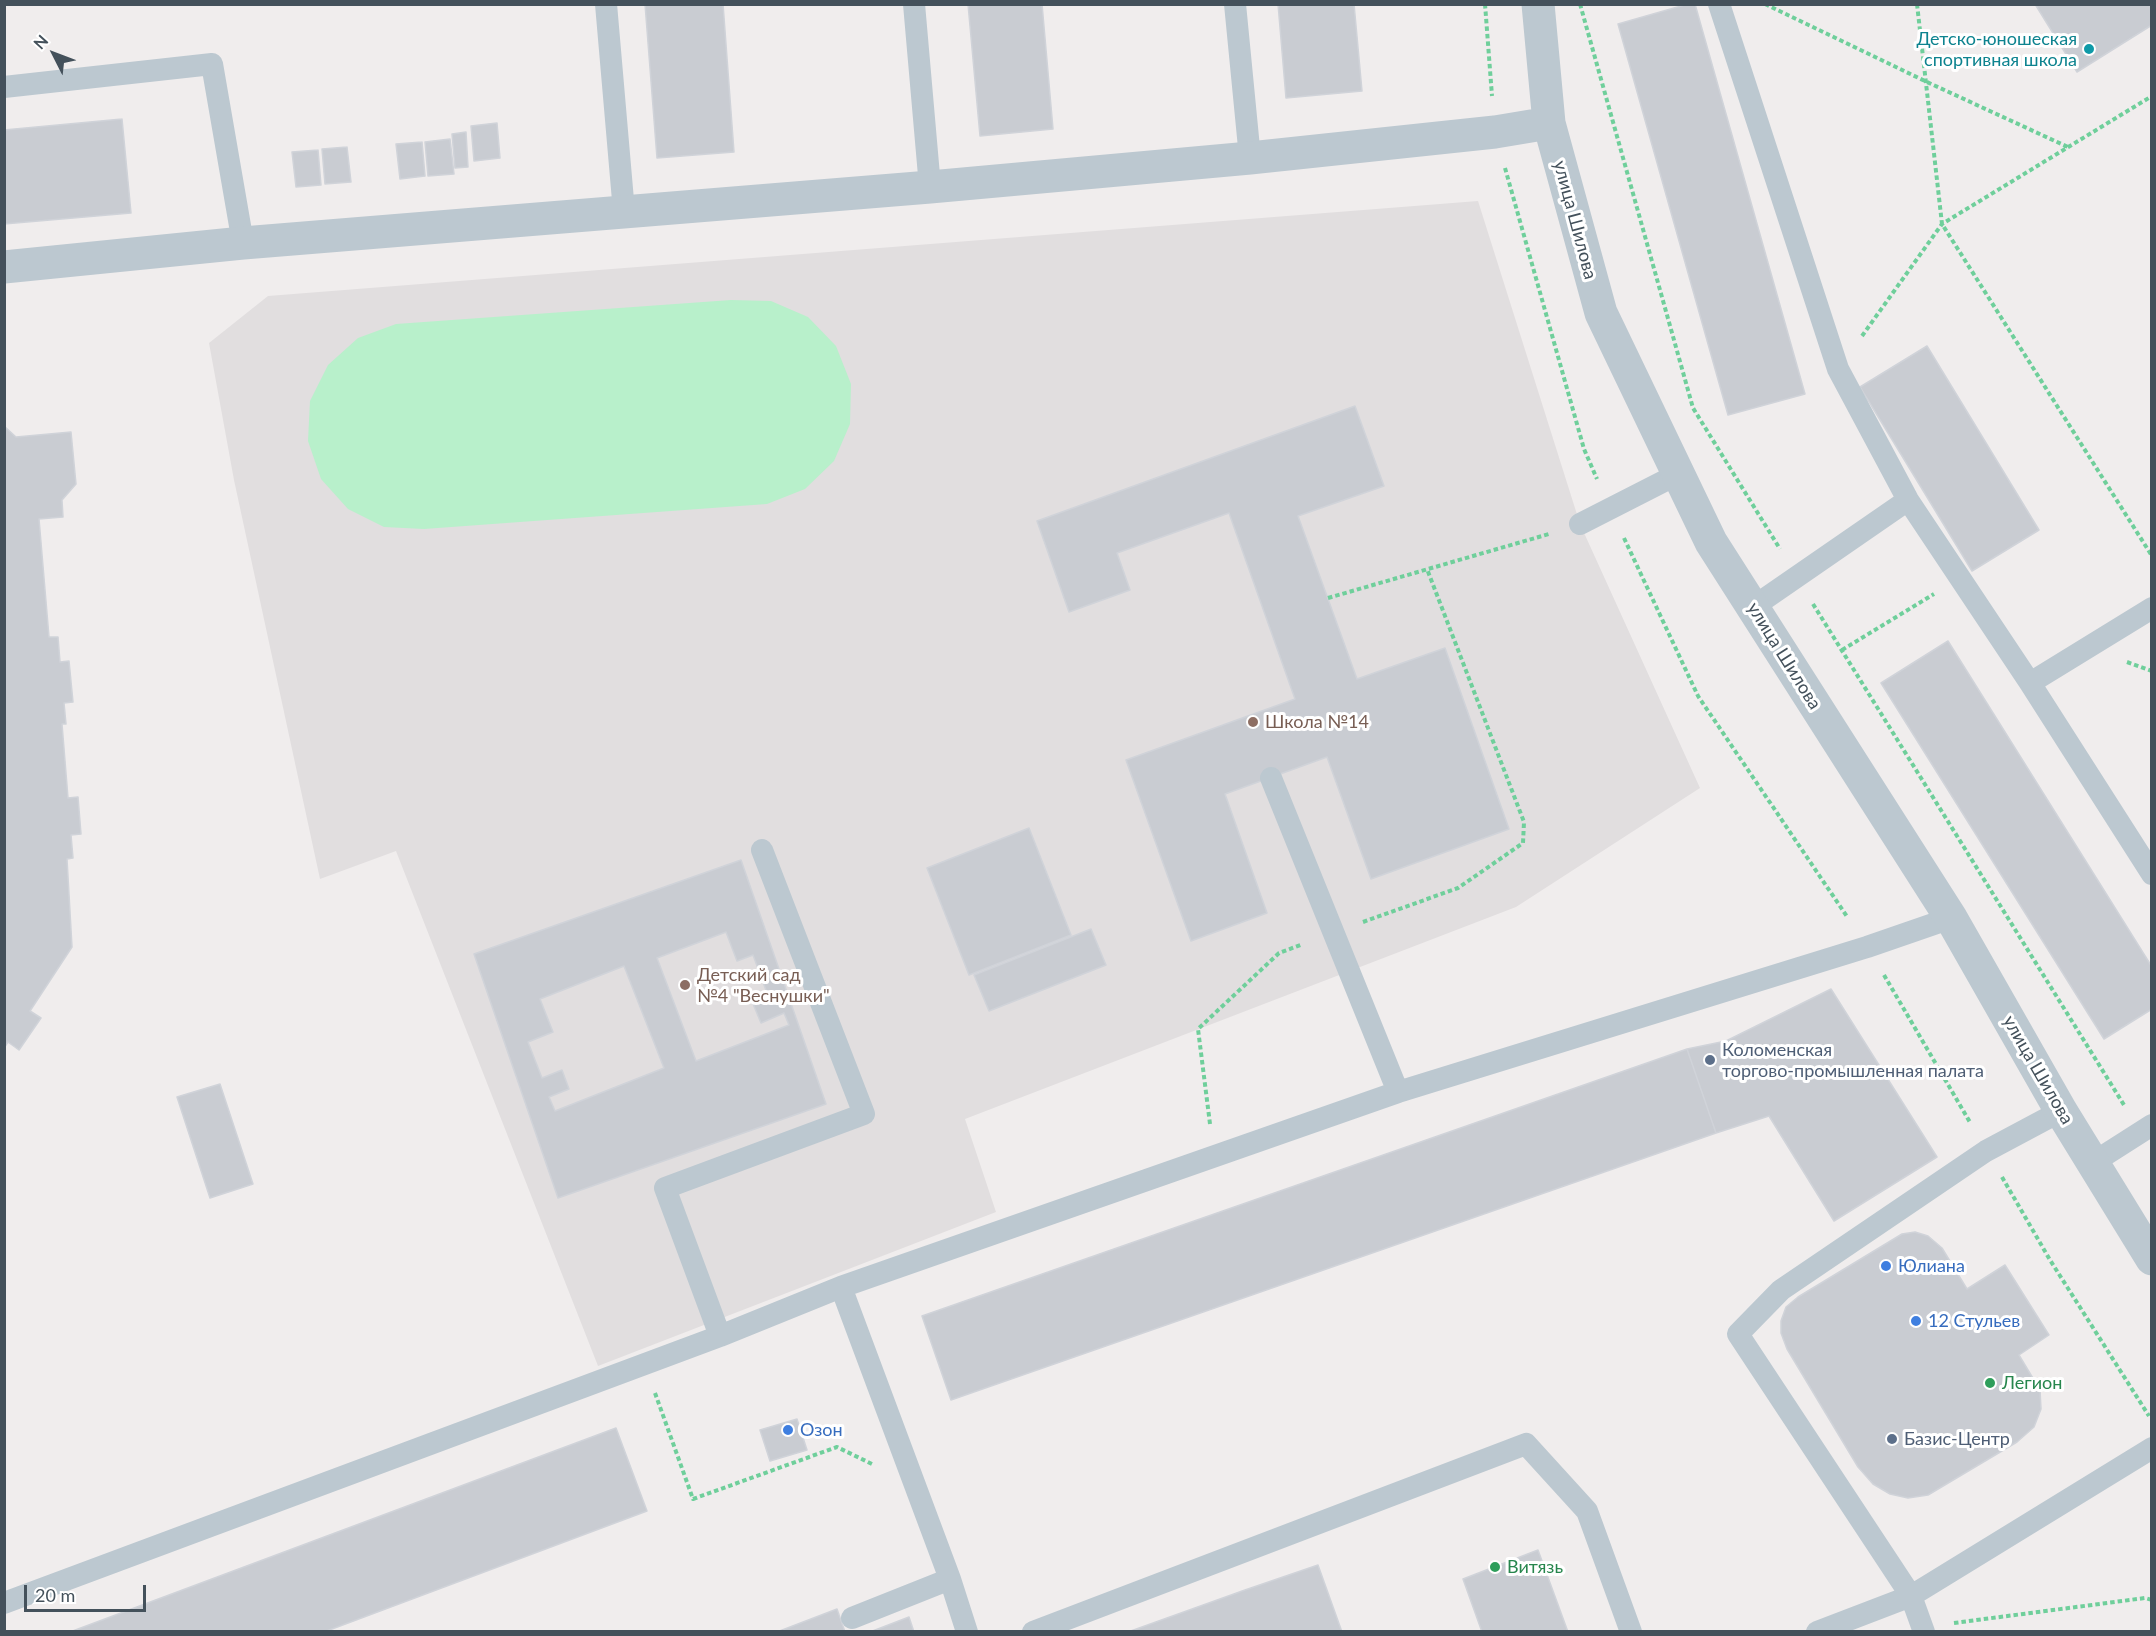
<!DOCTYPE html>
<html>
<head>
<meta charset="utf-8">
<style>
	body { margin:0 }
	#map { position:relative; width:2156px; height:1636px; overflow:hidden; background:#f0eded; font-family:Lato,sans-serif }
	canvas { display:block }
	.frame { position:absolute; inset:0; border:6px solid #44515b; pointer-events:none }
	.north { position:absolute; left:24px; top:24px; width:60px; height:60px; -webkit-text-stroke:4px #fff; paint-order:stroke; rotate:312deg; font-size:16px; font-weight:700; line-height:24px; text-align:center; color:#44515b }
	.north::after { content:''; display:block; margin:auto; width:21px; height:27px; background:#44515b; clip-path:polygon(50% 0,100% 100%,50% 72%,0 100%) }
	.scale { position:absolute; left:24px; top:1585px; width:122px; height:27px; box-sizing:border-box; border:3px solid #44515b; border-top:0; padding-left:8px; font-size:18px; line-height:21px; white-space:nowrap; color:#44515b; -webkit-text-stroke:4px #fff; paint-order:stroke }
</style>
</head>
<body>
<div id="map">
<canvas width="2156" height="1636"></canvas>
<div class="frame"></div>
<div class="north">N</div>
<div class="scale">20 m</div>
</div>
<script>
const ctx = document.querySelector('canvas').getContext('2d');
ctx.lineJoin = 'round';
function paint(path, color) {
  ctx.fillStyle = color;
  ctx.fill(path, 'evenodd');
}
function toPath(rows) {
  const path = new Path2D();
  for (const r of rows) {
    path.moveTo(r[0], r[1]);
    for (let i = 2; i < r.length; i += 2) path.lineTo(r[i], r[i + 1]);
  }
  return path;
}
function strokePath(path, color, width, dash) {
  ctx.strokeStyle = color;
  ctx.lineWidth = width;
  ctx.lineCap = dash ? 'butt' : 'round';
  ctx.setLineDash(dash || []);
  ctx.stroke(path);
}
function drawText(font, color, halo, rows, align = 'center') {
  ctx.font = font + ' Lato,sans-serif';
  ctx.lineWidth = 6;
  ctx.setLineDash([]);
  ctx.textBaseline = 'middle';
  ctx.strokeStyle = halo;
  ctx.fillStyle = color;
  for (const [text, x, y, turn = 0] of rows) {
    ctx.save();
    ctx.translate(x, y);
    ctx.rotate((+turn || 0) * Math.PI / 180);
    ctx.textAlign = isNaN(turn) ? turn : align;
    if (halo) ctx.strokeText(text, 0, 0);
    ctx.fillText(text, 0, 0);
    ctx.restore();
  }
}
paint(toPath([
	[1478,201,1580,524,1700,788,1516,907,965,1119,996,1212,598,1366,396,851,320,879,234,480,209,343,268,296]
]), '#e1dedf');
paint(toPath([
	[731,300,771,301,808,317,836,346,851,384,850,424,834,461,805,489,767,504,424,529,384,527,348,509,321,479,308,441,310,401,328,365,358,338,396,324]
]), '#b8f0cb');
const building = toPath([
	[645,4,723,4,734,152,657,158,645,4],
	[968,4,1042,4,1053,129,980,136,968,4],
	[1278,4,1354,4,1362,91,1286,98,1278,4],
	[1688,4,1695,4,1805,394,1728,415,1618,24,1688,4],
	[2035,4,2152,4,2152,25,2077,72,2035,4],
	[122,119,131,213,4,224,4,130,122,119],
	[497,123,500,158,474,161,471,126,497,123],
	[466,132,468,167,455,168,452,134,466,132],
	[450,139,454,174,428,176,425,142,450,139],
	[422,142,425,176,400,179,396,144,422,142],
	[347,147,351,182,325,184,322,149,347,147],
	[318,150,321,185,296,187,292,152,318,150],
	[1927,346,2039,530,1972,571,1860,387,1927,346],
	[1355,406,1384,486,1298,516,1357,679,1445,648,1509,829,1371,879,1327,757,1225,794,1267,913,1191,941,1126,760,1295,699,1229,513,1117,553,1130,590,1069,612,1037,521,1355,406],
	[4,426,16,437,71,432,76,484,62,500,63,517,39,519,49,637,58,637,60,662,69,661,73,702,64,703,66,724,62,724,68,798,78,797,81,834,71,835,73,858,67,859,72,947,30,1011,41,1018,19,1050,8,1042,4,1048,4,426],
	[1948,641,2152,967,2152,1009,2104,1039,1881,683,1948,641],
	[1029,828,1071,935,969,975,927,868,1029,828],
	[741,860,826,1104,558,1198,474,954,741,860],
	[726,932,737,961,753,955,767,993,751,999,761,1023,784,1013,789,1025,696,1061,657,958,726,932],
	[624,966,664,1068,555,1111,549,1097,569,1089,562,1070,542,1078,528,1042,553,1032,540,999,624,966],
	[1091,929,1106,965,989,1011,974,975,1091,929],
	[1831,989,1937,1157,1834,1221,1769,1116,1716,1133,1687,1049,1726,1041,1831,989],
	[1687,1049,1716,1133,951,1400,922,1316,1687,1049],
	[220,1084,253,1184,210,1198,177,1097,220,1084],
	[1915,1232,1928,1236,1942,1248,1967,1289,2005,1265,2049,1335,2019,1355,2040,1390,2041,1409,2034,1427,2017,1442,1928,1495,1908,1498,1890,1494,1873,1484,1858,1467,1787,1349,1781,1333,1781,1321,1786,1307,1798,1297,1902,1234,1915,1232],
	[797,1419,807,1450,770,1461,760,1430,797,1419],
	[616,1428,647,1511,324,1632,70,1632,616,1428],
	[1538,1550,1568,1632,1482,1632,1463,1579,1538,1550],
	[1318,1565,1342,1632,1128,1632,1245,1590,1318,1565],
	[837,1609,845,1632,777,1632,837,1609],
	[909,1617,914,1632,870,1632,909,1617]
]);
paint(building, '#c9ccd2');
strokePath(building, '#d0d3d9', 1.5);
strokePath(toPath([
	[1485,4,1492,96],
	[1580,4,1693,408,1780,549],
	[1765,4,1927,82,2068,147],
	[1917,4,1942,224,2152,556],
	[1505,168,1584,449,1597,479],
	[1862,336,1942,224,2152,96],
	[1624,538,1698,696,1848,918],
	[1328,598,1549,534],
	[1813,604,2124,1105],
	[1842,650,1934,594],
	[2127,662,2152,671],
	[1363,922,1458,888,1523,843,1524,822,1427,569],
	[1884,975,1971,1124],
	[1210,1124,1198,1029,1279,953,1303,944],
	[2002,1177,2050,1260,2149,1416],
	[655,1393,693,1499,837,1447,872,1464],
	[1954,1623,2145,1598,2152,1600]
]), '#6fcf9b', 4, [4.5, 3]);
strokePath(toPath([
	[606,4,624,212],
	[914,4,930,187],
	[1235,4,1250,158],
	[1719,4,1838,369,1908,500,2030,683,2152,874],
	[4,87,212,64,243,243],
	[1580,524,1678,474],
	[1753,607,1908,500],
	[2030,683,2152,608],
	[1271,778,1398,1092],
	[2094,1162,2152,1125],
	[841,1287,950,1579,967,1632],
	[720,1336,665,1188,864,1114,762,850],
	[4,1603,720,1336,841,1287,1398,1092,1867,947,1951,918],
	[852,1618,950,1579],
	[1033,1632,1526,1444,1587,1511,1631,1632],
	[1817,1632,1911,1596,2152,1448],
	[1924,1632,1911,1596,1738,1334,1781,1290,1986,1151,2061,1111]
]), '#bcc8d0', 22);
strokePath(toPath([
	[1538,4,1549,123,1601,313,1711,542,1951,918,2061,1111,2152,1259],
	[4,267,243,243,930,187,1250,158,1495,132,1549,123]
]), '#bcc8d0', 33);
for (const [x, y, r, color] of [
	[2089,49,6,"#0f9aa8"],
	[1253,722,6,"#8d6e63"],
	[685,985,6,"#8d6e63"],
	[1710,1060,6,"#5c6f8a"],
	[1886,1266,6,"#3f7fe0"],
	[1916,1321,6,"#3f7fe0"],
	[1990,1383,6,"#2e9e5b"],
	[788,1430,6,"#3f7fe0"],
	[1892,1439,6,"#5c6f8a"],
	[1495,1567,6,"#2e9e5b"]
]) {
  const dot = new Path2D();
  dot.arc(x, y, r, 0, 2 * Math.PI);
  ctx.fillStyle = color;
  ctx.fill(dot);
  strokePath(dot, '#fff', 2);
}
drawText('18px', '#0d838f', '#fff', [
	["Детско-юношеская",2077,39],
	["спортивная школа",2077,60]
], 'right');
drawText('18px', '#44515b', '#fff', [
	["улица Шилова",1575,220,75],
	["улица Шилова",1784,656,58],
	["улица Шилова",2038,1070,60]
]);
drawText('18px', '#785e54', '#fff', [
	["Школа №14",1265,722],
	["Детский сад",697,975],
	["№4 \"Веснушки\"",697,996]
], 'left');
drawText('18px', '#4e5e75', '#fff', [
	["Коломенская",1722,1050],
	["торгово-промышленная палата",1722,1071],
	["Базис-Центр",1904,1439]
], 'left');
drawText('18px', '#366cbe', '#fff', [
	["Юлиана",1898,1266],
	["12 Стульев",1928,1321],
	["Озон",800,1430]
], 'left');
drawText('18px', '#27864d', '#fff', [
	["Легион",2002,1383],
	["Витязь",1507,1567]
], 'left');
</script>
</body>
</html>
